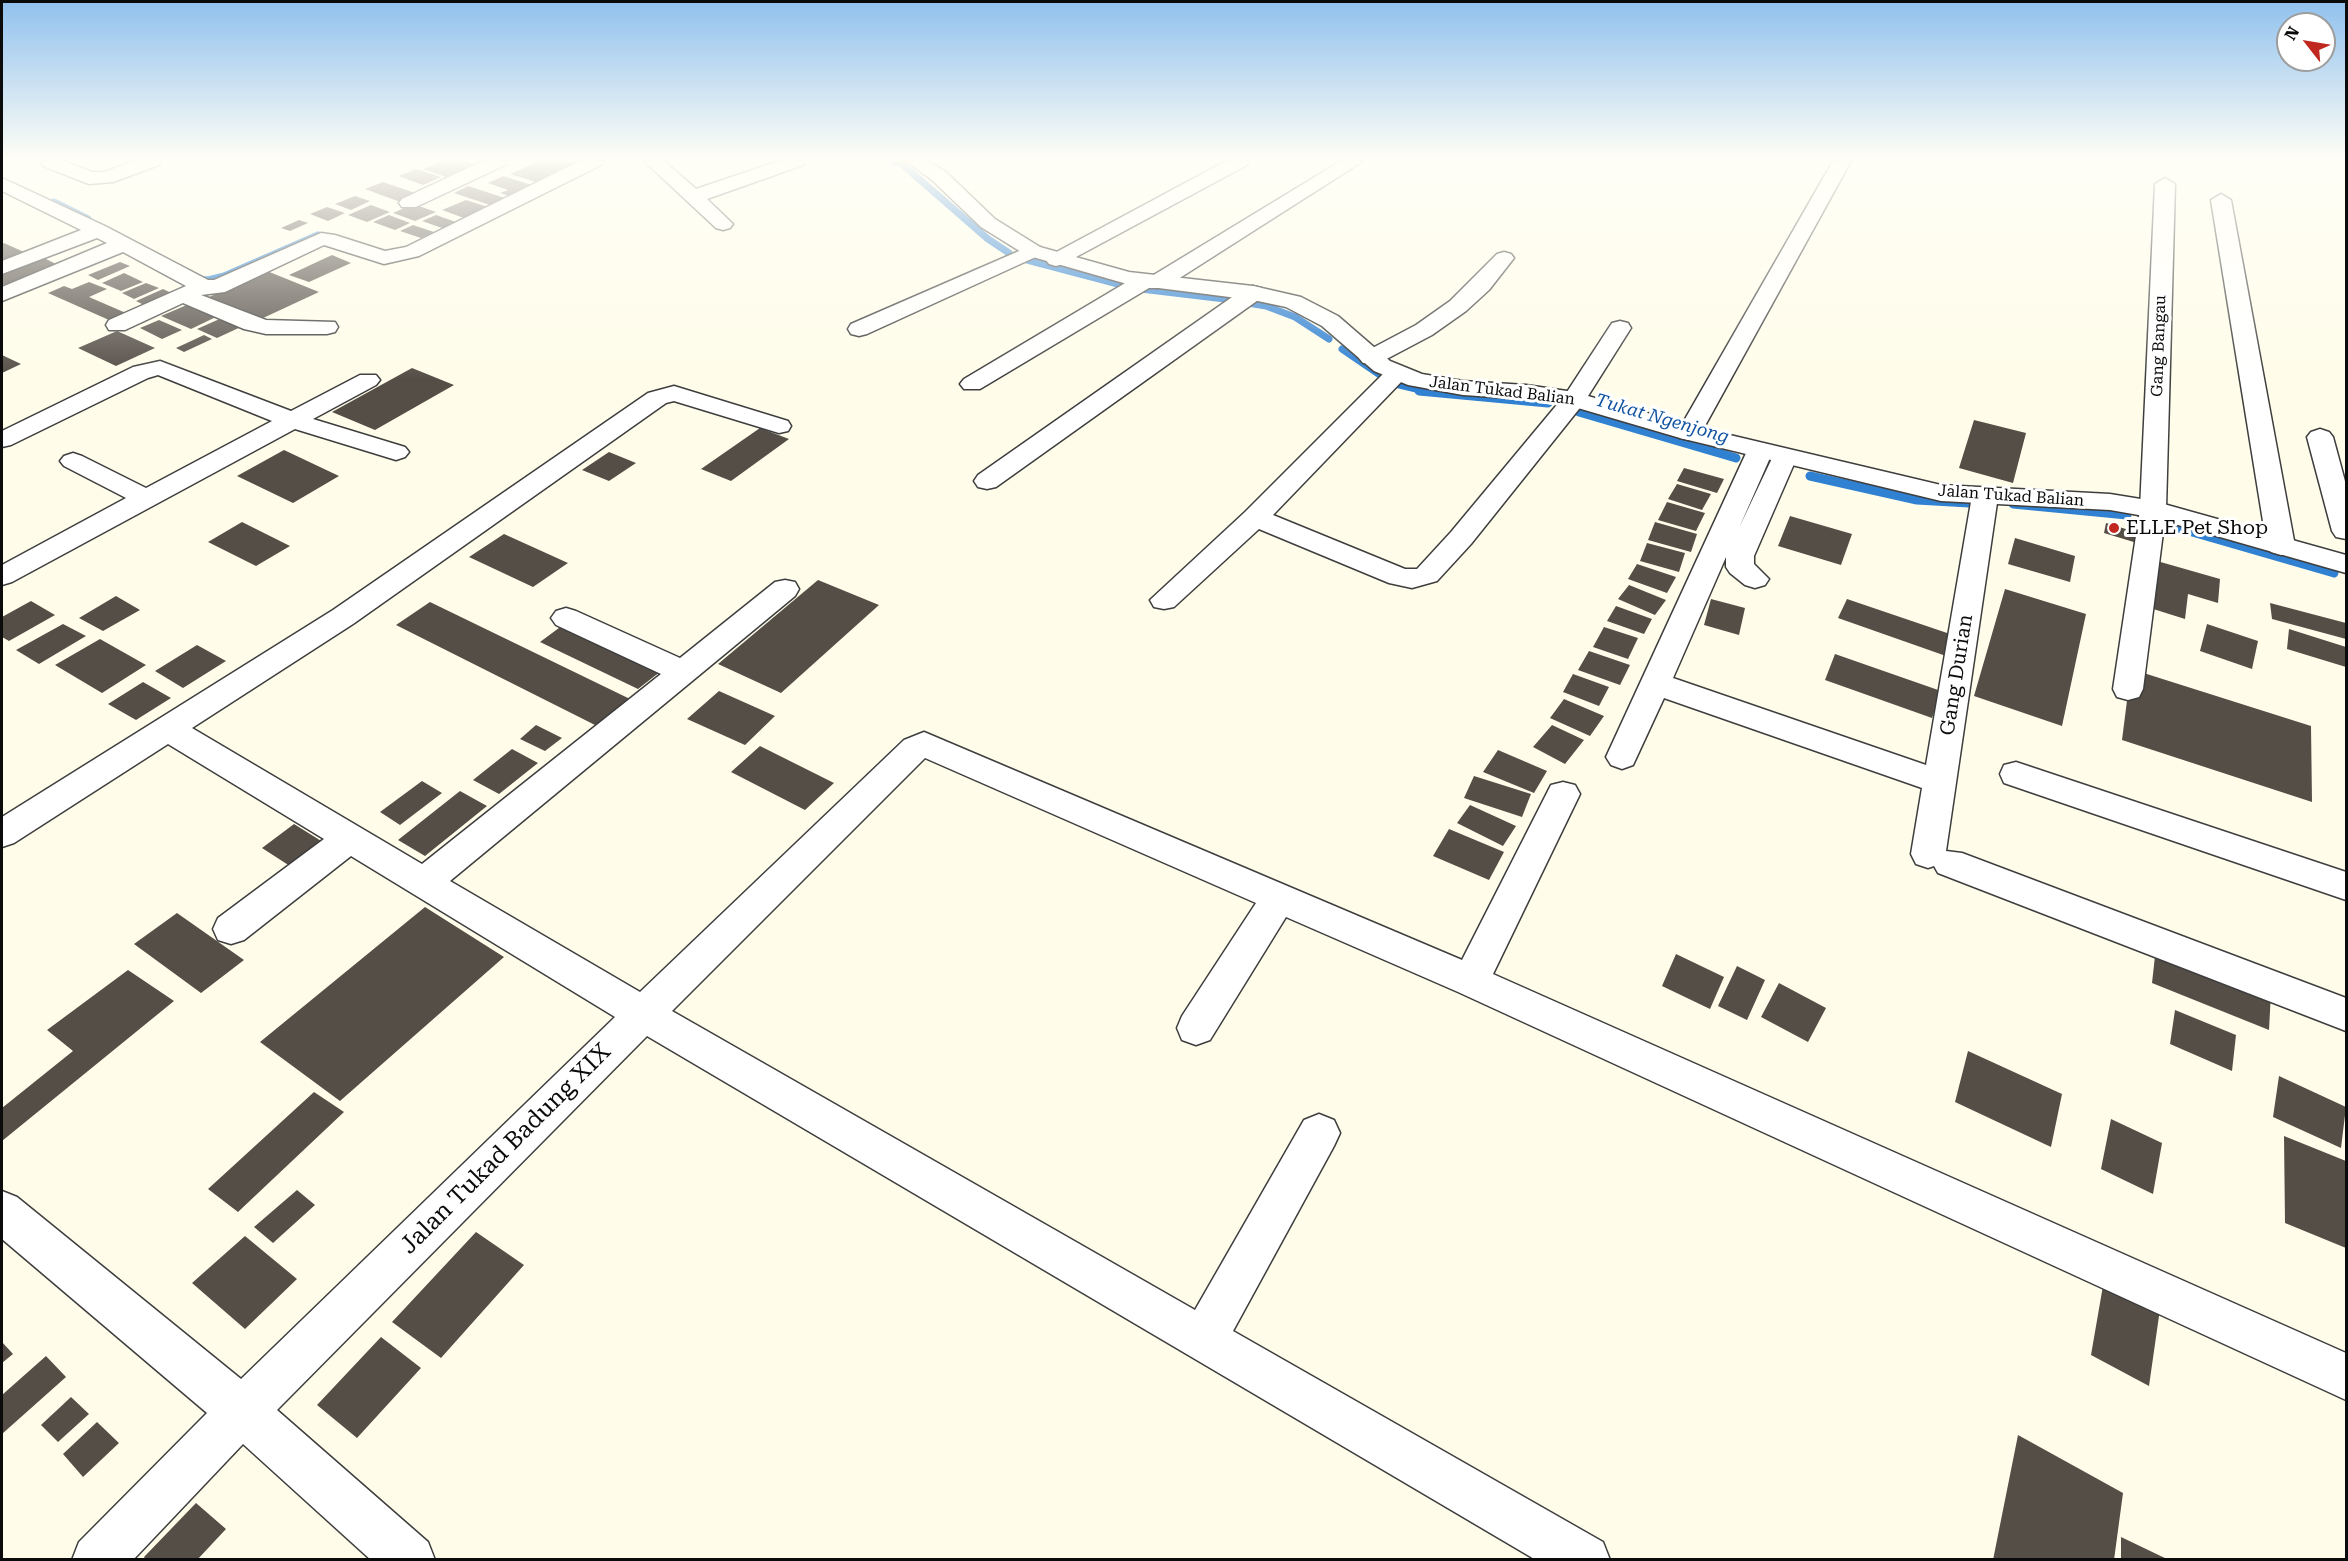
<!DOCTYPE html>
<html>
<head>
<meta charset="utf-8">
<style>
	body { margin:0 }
	#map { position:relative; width:2348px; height:1561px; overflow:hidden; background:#fffdea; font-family:"Roboto Serif",serif }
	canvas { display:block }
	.frame { position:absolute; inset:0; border:3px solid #0b0b0b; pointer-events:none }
	.north { position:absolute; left:2276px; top:12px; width:60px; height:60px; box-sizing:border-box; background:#fff; border:2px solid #9d9d9d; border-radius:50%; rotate:301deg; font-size:16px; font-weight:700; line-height:24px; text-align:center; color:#0b0b0b }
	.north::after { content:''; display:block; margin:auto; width:21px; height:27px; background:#c0271f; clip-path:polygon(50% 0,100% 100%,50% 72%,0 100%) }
</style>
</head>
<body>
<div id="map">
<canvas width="2348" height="1561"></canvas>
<div class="frame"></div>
<div class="north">N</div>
</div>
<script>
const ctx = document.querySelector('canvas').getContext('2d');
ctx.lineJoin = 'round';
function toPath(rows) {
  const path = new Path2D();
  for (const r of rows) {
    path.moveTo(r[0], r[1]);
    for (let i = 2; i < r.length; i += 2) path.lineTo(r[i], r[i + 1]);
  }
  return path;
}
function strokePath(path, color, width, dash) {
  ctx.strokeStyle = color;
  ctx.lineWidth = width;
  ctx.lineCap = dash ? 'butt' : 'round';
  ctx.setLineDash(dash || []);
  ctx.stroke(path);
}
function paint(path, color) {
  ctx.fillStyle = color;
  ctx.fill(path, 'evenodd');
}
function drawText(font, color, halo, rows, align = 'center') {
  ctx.font = font + ' "Roboto Serif",serif';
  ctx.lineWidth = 6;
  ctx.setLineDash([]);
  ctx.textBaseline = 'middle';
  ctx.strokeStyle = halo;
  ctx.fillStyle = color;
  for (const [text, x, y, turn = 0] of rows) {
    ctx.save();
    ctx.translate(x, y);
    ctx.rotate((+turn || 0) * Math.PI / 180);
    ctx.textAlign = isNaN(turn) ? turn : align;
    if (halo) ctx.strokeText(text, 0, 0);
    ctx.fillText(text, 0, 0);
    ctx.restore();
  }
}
strokePath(toPath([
	[894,161,903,165,988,239,1009,253],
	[54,202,88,219],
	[1027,260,1118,284],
	[196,279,208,280,224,276,318,235],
	[1141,289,1233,300],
	[1248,303,1266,306,1295,317,1329,339],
	[1342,349,1383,377],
	[1395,384,1429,392]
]), '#3181d2', 7);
strokePath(toPath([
	[1419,391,1548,403],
	[1579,412,1736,458],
	[1810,476,1917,500,1969,503],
	[2013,504,2127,515],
	[2175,527,2334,573]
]), '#3181d2', 9);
paint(toPath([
	[441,161,464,161,483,167,469,173,461,170,446,177,423,169],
	[539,161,583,161,536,182,510,174],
	[416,169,441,177,423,185,398,176],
	[503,176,535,186,512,197,500,193,508,190,488,183],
	[383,182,421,195,403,203,365,189],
	[468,186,508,199,493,206,454,193],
	[355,196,370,201,351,210,335,204],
	[466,200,488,207,464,218,442,210],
	[413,204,436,212,415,221,393,213],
	[371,205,390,212,367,222,348,215],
	[327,207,345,213,328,221,310,214],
	[389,215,410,223,395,230,373,222],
	[436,215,459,223,445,229,422,221],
	[299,220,308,223,290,231,281,228],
	[413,225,434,232,421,238,400,231],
	[4,243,24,252,2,261,2,244],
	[332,255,351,263,309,282,289,275],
	[42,257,62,267,10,288,2,284,2,273],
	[120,262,130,266,98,280,88,275],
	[267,271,319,292,261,319,209,297],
	[124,273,143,282,121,291,102,283],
	[89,282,107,289,89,297,126,313,109,320,48,293,64,286,72,289],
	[146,283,159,288,134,299,122,293],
	[163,289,178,296,150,308,136,301],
	[189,304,218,316,191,329,161,316],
	[224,317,243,326,217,338,197,329],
	[159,320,182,330,162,339,140,328],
	[117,331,155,348,116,366,78,348],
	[204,335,212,339,184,352,176,348],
	[2,355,21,364,2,373],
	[412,368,454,385,375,430,332,412],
	[1974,420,2026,433,2013,483,1959,468],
	[760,428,789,439,731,481,701,469],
	[284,450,339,476,293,503,237,476],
	[609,452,636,463,609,481,582,470],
	[1684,468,1724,479,1717,493,1677,481],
	[1677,484,1711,494,1702,510,1668,499],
	[1667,502,1705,513,1696,531,1658,520],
	[1790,516,1852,534,1841,565,1778,546],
	[242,522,290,546,256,566,208,542],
	[1655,522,1697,534,1691,552,1648,540],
	[2106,523,2139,533,2137,543,2104,533],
	[504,534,568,563,533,587,469,557],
	[2015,538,2075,556,2070,582,2008,564],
	[1647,543,1685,553,1679,572,1640,561],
	[2157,561,2220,579,2218,603,2188,594,2185,619,2150,608],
	[1637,564,1676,577,1667,593,1628,579],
	[818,580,879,605,781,693,718,664],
	[1629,585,1666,600,1655,615,1618,599],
	[2005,589,2086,614,2062,726,1974,696],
	[116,596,140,610,103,631,79,618],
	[1711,599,1745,608,1739,635,1704,625],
	[1847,599,1953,635,1946,656,1838,618],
	[31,601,55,615,9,641,2,637,2,617],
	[430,602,630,699,597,726,396,625],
	[2270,603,2346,623,2346,639,2272,619],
	[1616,606,1652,619,1644,634,1607,621],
	[567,622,665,668,638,689,540,642],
	[63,624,86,636,39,664,16,650],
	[2207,624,2258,641,2252,669,2200,651],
	[1604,627,1638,638,1628,659,1593,647],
	[2289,629,2346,647,2346,667,2287,649],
	[100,639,146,665,102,693,55,665],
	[197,645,226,661,183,688,155,671],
	[1589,651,1630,665,1620,685,1578,670],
	[1835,654,1941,691,1932,718,1825,680],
	[2131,669,2311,726,2312,802,2122,740],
	[1573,674,1609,687,1599,706,1563,692],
	[143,682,171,698,136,720,108,704],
	[719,691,775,716,745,745,687,719],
	[1564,699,1604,716,1590,736,1550,718],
	[536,725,562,738,545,751,520,739],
	[1552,725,1584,740,1565,764,1533,747],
	[760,746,834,783,805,810,731,772],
	[512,749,538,763,499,794,473,780],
	[1498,750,1547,771,1534,793,1483,772],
	[1474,776,1531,794,1522,817,1464,798],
	[422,781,442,793,400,825,380,812],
	[460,791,487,806,425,856,398,840],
	[1470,805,1516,826,1503,846,1457,823],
	[294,824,326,844,293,868,262,848],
	[1449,829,1504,852,1489,880,1433,856],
	[425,907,504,957,340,1101,260,1042],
	[177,913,244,960,201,993,134,944],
	[2156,947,2271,992,2269,1030,2152,983],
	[1676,954,1724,977,1710,1009,1662,986],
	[1737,966,1765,980,1747,1020,1718,1006],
	[128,970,174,1001,2,1141,2,1108,73,1051,47,1030],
	[1779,983,1826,1008,1808,1042,1761,1017],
	[2175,1010,2236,1035,2232,1071,2170,1044],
	[1968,1051,2062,1094,2051,1147,1955,1102],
	[2279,1076,2346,1107,2341,1148,2273,1117],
	[314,1092,344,1112,238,1212,208,1189],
	[2111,1119,2162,1143,2153,1194,2101,1169],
	[2284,1136,2346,1161,2346,1248,2285,1223],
	[297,1190,315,1205,273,1243,254,1227],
	[476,1232,524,1265,441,1358,392,1322],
	[245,1236,297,1279,245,1329,192,1283],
	[2105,1274,2161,1302,2149,1386,2091,1355],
	[381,1337,421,1368,357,1438,317,1405],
	[2,1342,13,1354,2,1363],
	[46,1356,66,1377,2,1434,2,1395],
	[71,1397,89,1414,58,1442,41,1425],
	[97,1422,119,1443,83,1477,63,1454],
	[2018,1435,2123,1493,2114,1560,1993,1560],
	[196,1503,226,1529,197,1560,146,1560,144,1557],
	[2121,1537,2169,1560,2121,1560]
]), '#544e47');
const minor = toPath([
	[41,161,64,161,92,172,104,172,135,161,161,161,159,165,113,182,89,184,43,166,41,161],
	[483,161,507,161,505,165,416,207,402,207,399,203,402,199,483,161],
	[580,161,603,161,601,165,419,256,384,264,324,245,225,292,201,295,266,320,335,322,338,327,335,332,327,334,266,334,244,329,183,303,125,330,109,330,106,325,109,320,186,286,123,252,2,301,2,287,107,243,97,238,2,274,2,261,81,230,2,191,2,178,105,226,208,280,214,280,321,233,335,235,385,251,406,247,580,161],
	[644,161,664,161,696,189,779,161,805,161,803,165,707,199,733,224,730,228,723,230,716,228,644,161],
	[1226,161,1249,161,1247,165,1063,264,1056,266,1049,264,1046,260,1049,256,1226,161],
	[1341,161,1363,161,1164,288,1149,288,980,389,964,389,960,384,964,379,1137,276,1152,276,1341,161],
	[1833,161,1851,161,1701,433,1698,438,1689,440,1680,438,1677,433,1833,161],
	[2165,178,2175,184,2166,509,2143,689,2139,697,2128,700,2117,697,2113,689,2140,509,2155,184,2165,178],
	[2221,194,2231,200,2295,546,2291,552,2281,555,2271,552,2267,546,2211,200,2221,194],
	[1033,245,1040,247,1043,251,1040,255,867,334,859,336,851,334,848,329,851,324,1033,245],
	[1504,252,1511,254,1514,258,1489,290,1466,311,1432,335,1379,363,1363,363,1359,358,1363,353,1416,325,1450,301,1497,254,1504,252],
	[1253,286,1261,288,1264,293,1261,298,996,487,987,489,978,487,974,481,978,475,1245,288,1253,286],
	[1620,321,1628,323,1631,328,1583,404,1471,544,1437,581,1412,588,1389,583,1259,529,1174,607,1164,609,1154,607,1150,600,1245,512,1388,369,1396,367,1404,369,1408,374,1404,379,1273,515,1405,569,1417,569,1451,532,1565,395,1612,323,1620,321],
	[160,361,291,411,360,375,376,375,380,380,376,385,313,419,405,447,409,452,405,457,396,460,295,429,12,582,2,585,2,565,126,498,64,466,60,461,64,456,73,453,82,456,146,488,272,421,158,375,148,378,11,445,2,447,2,431,133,367,160,361],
	[674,386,788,421,791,426,788,431,779,433,674,401,666,403,353,624,192,728,422,864,661,674,556,625,551,618,556,611,566,608,576,611,680,658,775,582,785,580,795,582,799,589,795,596,450,881,640,992,904,740,924,732,1462,960,1551,785,1563,782,1575,785,1580,794,1493,974,2346,1353,2346,1400,1458,992,1286,917,1210,1040,1196,1045,1182,1040,1177,1028,1182,1016,1256,903,925,758,672,1011,1195,1310,1304,1120,1319,1114,1334,1120,1340,1133,1334,1146,1233,1331,1603,1542,1610,1560,1536,1560,647,1036,277,1410,428,1542,435,1560,371,1560,243,1444,133,1560,72,1560,79,1542,207,1413,2,1239,2,1191,17,1197,241,1379,615,1017,351,856,244,940,231,944,218,940,213,929,218,918,324,839,168,744,14,843,2,847,2,817,333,610,648,393,674,386],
	[2320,429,2329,432,2333,437,2346,485,2346,539,2336,537,2332,531,2307,437,2311,432,2320,429],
	[1760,443,1769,446,1773,451,1739,528,1775,452,1784,449,1793,452,1797,457,1754,556,1754,564,1769,579,1765,585,1755,588,1745,585,1730,573,1726,567,1726,557,1673,678,1926,765,1972,496,1976,490,1985,488,1994,490,1998,496,1946,851,1962,853,2346,998,2346,1031,1938,873,1934,866,1928,868,1916,864,1911,854,1922,788,1664,698,1633,765,1622,769,1611,765,1606,757,1747,451,1751,446,1760,443],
	[2016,762,2346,872,2346,900,2004,783,2000,774,2004,765,2016,762]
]);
const tertiary = toPath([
	[906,161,928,161,946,172,995,219,1040,247,1129,272,1253,286,1301,297,1338,316,1390,361,1422,374,1463,381,1526,385,1574,392,1696,427,1941,485,2110,494,2153,501,2346,555,2346,573,2150,517,2110,510,1941,501,1680,438,1571,406,1526,399,1463,395,1408,385,1374,371,1322,326,1286,307,1253,300,1127,284,1026,255,981,227,932,180,906,161]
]);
strokePath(minor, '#3e3e3e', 3);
strokePath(tertiary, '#3e3e3e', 3);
paint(minor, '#fff');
paint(tertiary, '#fff');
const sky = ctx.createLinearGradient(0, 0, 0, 379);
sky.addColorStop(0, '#90c1ee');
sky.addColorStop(0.42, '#fffef6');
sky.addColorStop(1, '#fffef600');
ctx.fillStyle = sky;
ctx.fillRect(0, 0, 2348, 379);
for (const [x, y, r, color] of [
	[2114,528,6,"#c0271f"]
]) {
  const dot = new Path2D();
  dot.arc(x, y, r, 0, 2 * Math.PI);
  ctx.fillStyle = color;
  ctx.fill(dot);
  strokePath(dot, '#fff', 2);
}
drawText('16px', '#0b0b0b', '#fff', [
	["Gang Bangau",2159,346,-88],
	["Jalan Tukad Balian",1502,391,7],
	["Jalan Tukad Balian",2011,496,4]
]);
drawText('italic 18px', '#1153a1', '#fff', [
	["Tukat Ngenjong",1662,419,16]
]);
drawText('20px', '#0b0b0b', '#fff', [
	["ELLE Pet Shop",2126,528]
], 'left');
drawText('20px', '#0b0b0b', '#fff', [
	["Gang Durian",1957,675,-81]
]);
drawText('24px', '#0b0b0b', '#fff', [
	["Jalan Tukad Badung XIX",506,1149,-45]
]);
</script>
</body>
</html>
